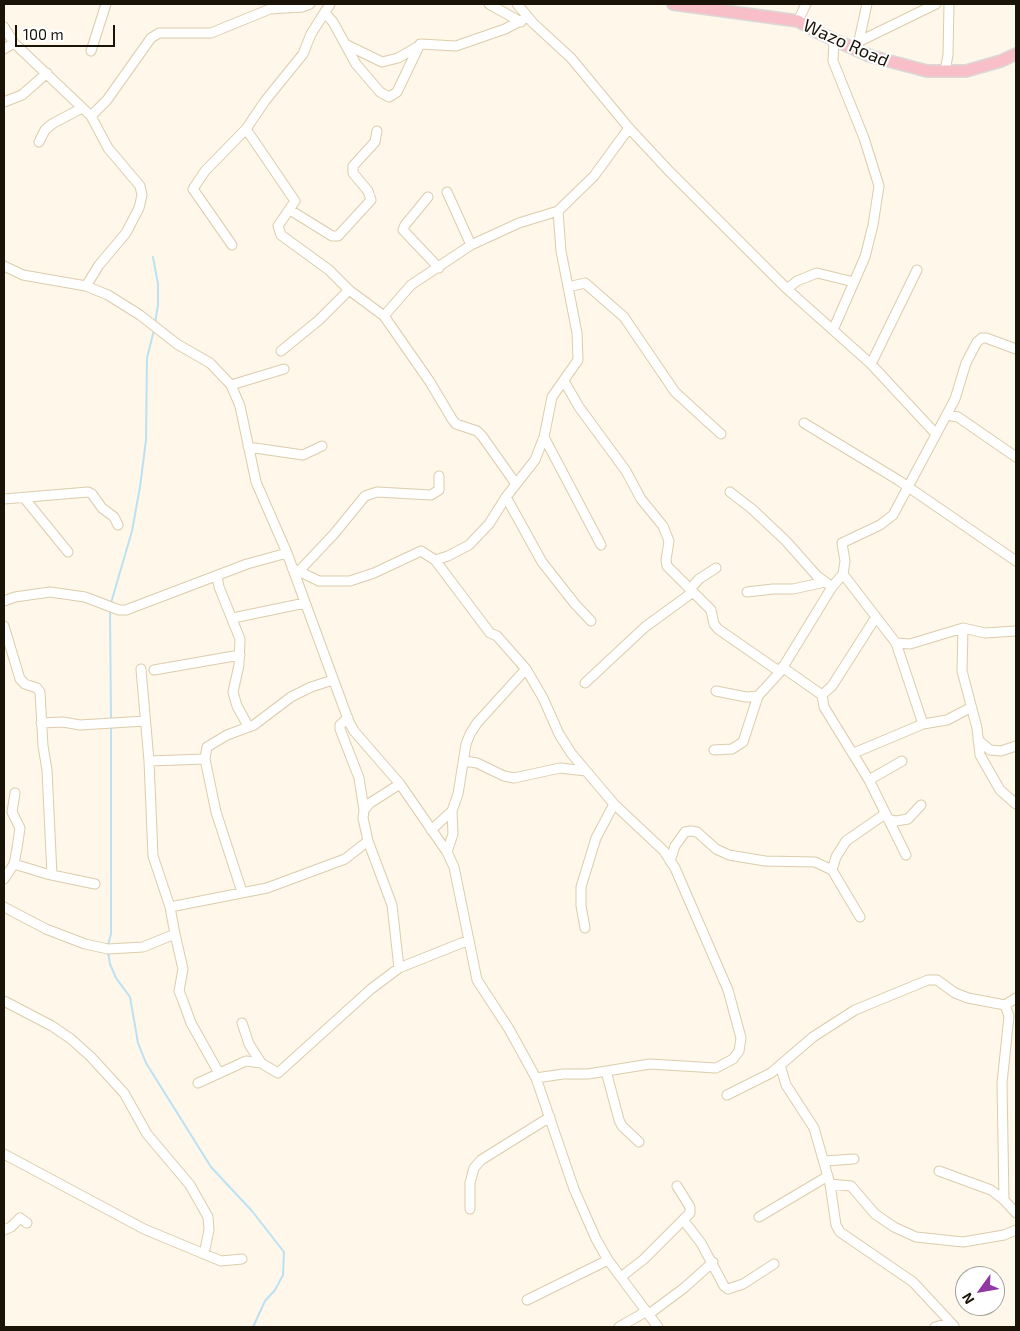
<!DOCTYPE html>
<html>
<head>
<meta charset="utf-8">
<style>
	body { margin:0 }
	#map { position:relative; width:1020px; height:1331px; overflow:hidden; background:#fef7ea; font-family:"Exo 2",sans-serif }
	canvas { display:block }
	.frame { position:absolute; inset:0; border:5px solid #191407; pointer-events:none }
	.north { position:absolute; left:955px; top:1266px; width:50px; height:50px; box-sizing:border-box; background:#fff; border:1px solid #a3a19c; border-radius:50%; rotate:238deg; font-size:14px; font-weight:700; line-height:20px; text-align:center; color:#191407 }
	.north::after { content:''; display:block; margin:auto; width:18px; height:22px; background:#9037a3; clip-path:polygon(50% 0,100% 100%,50% 72%,0 100%) }
	.scale { position:absolute; left:15px; top:25px; width:100px; height:22px; box-sizing:border-box; border:2px solid #191407; border-top:0; padding-left:6px; font-size:15px; line-height:18px; white-space:nowrap; color:#191407; -webkit-text-stroke:4px #fff; paint-order:stroke }
</style>
</head>
<body>
<div id="map">
<canvas width="1020" height="1331"></canvas>
<div class="frame"></div>
<div class="north">N</div>
<div class="scale">100 m</div>
</div>
<script>
const ctx = document.querySelector('canvas').getContext('2d');
ctx.lineJoin = 'round';
function toPath(rows) {
  const path = new Path2D();
  for (const r of rows) {
    path.moveTo(r[0], r[1]);
    for (let i = 2; i < r.length; i += 2) path.lineTo(r[i], r[i + 1]);
  }
  return path;
}
function strokePath(path, color, width, dash) {
  ctx.strokeStyle = color;
  ctx.lineWidth = width;
  ctx.lineCap = dash ? 'butt' : 'round';
  ctx.setLineDash(dash || []);
  ctx.stroke(path);
}
function drawText(font, color, halo, rows, align = 'center') {
  ctx.font = font + ' "Exo 2",sans-serif';
  ctx.lineWidth = 4;
  ctx.setLineDash([]);
  ctx.textBaseline = 'middle';
  ctx.strokeStyle = halo;
  ctx.fillStyle = color;
  for (const [text, x, y, turn = 0] of rows) {
    ctx.save();
    ctx.translate(x, y);
    ctx.rotate((+turn || 0) * Math.PI / 180);
    ctx.textAlign = isNaN(turn) ? turn : align;
    if (halo) ctx.strokeText(text, 0, 0);
    ctx.fillText(text, 0, 0);
    ctx.restore();
  }
}
strokePath(toPath([
	[153,257,158,284,158,305,155,323],
	[111,603,132,531,140,487,146,440,147,358,154,330],
	[110,610,111,721],
	[108,945,111,934,111,725],
	[108,952,110,964,116,978,130,997,138,1043,146,1063,211,1167,252,1211,284,1252,283,1275,275,1290,265,1301,253,1327]
]), '#bbe1f3', 2);
const minor = toPath([
	[489,4,521,22],
	[517,4,533,23,571,58,629,128,669,171,787,289,871,364,936,434],
	[325,13,333,22,356,64,380,92,389,97,397,92,420,44,456,46,505,29,528,17],
	[798,21,806,4],
	[4,27,14,43,91,116,108,148,140,186,142,195,139,208,126,233,99,265,86,286],
	[858,42,936,4],
	[345,44,382,62,398,58,419,46],
	[858,45,867,4],
	[4,49,14,43],
	[91,51,106,4],
	[945,71,948,55,949,4],
	[4,102,22,95,47,73],
	[91,116,107,100,151,38,159,33,211,33,270,9,302,7,310,4],
	[246,129,295,201,278,226,281,235,329,270,349,290,384,316,430,382,452,419,456,424,477,431,482,436,516,484],
	[39,142,45,130,52,124,82,108],
	[447,192,471,245],
	[428,197,405,225,403,230,439,268],
	[290,210,332,236,338,236,371,200,368,191,353,173,353,166,375,142,377,131],
	[232,245,193,189,205,171,246,129,265,101,303,54,311,34,330,4],
	[4,266,23,275,86,286,108,295,140,315,177,344,210,363,231,385,240,406,256,482,287,553,349,722,354,731,400,784,447,852,454,867,477,980,509,1029,536,1078,574,1189,596,1239,608,1260,658,1327],
	[568,287,585,283,624,317,675,392,721,434],
	[787,289,797,281,817,273,854,282],
	[384,316,411,285,471,245,519,223,558,211,594,176,629,128],
	[833,330,865,257,873,225,879,186,864,138,833,61,834,40],
	[281,351,319,320,349,290],
	[871,364,917,270],
	[564,381,579,407,626,471,641,499,663,526,669,541,666,560,667,566,711,610,714,624,718,629,780,672],
	[231,385,284,369],
	[947,415,958,417,1016,457],
	[804,423,898,480,1016,561],
	[544,437,601,545],
	[248,447,303,455,322,446],
	[730,492,752,509,786,541,817,576,832,587],
	[506,497,542,562,575,604,591,621],
	[4,499,88,492,92,494,102,508,114,517,118,525],
	[25,499,68,552],
	[435,560,490,633,497,636,526,669,543,698,559,734,571,753,614,804,664,851,675,868,728,990,741,1038,739,1051,733,1059,716,1068,650,1064,588,1074,563,1074,536,1078],
	[292,568,319,581,350,581,374,573,421,551,435,560,448,556,469,545,489,524,506,497,535,460,544,437,552,397,578,360,577,333,561,251,558,211],
	[299,571,334,534,365,496,377,492,431,495,439,490,439,476],
	[843,574,896,643,923,724],
	[217,576,219,587,240,639,239,665,233,692,237,706,248,726],
	[690,589,699,579,716,568],
	[747,592,773,589,793,589,825,582],
	[4,601,15,597,50,592,85,597,119,610,126,610,247,564,287,553],
	[233,618,305,603],
	[4,626,20,679,25,684,37,688,40,692,43,746,47,770,52,875],
	[963,628,962,671,977,728,980,755,1000,790,1016,804],
	[896,643,910,644,963,628,985,633,1016,631],
	[782,667,822,695,824,707,869,780,906,855],
	[141,669,149,761,153,856,170,907],
	[154,670,240,655],
	[585,683,645,627,693,592],
	[716,691,746,697,758,696],
	[822,695,832,686,876,617],
	[348,718,340,725,340,729,359,778,364,810],
	[41,723,63,722,80,725,145,721],
	[978,740,990,750,1001,751,1016,746],
	[714,750,732,749,743,742,758,696,780,672,832,587,843,574,845,561,842,543,880,525,893,515,955,399,966,363,977,342,982,338,986,338,1016,349],
	[854,753,923,724,947,720,970,708],
	[149,761,205,759],
	[464,761,477,763,504,776,514,778,560,768,586,771],
	[869,780,902,761],
	[888,819,896,821,908,819,921,805],
	[431,830,452,811],
	[368,841,392,905,399,968],
	[447,852,453,834,452,811,458,794,466,744,470,734,477,723,526,669],
	[670,861,675,846,685,832,691,831,697,832,716,849,729,855,765,861,815,862,832,870,860,917],
	[14,864,47,874,95,884],
	[832,870,836,857,846,841,885,814],
	[4,879,14,864,17,848,20,828,12,812,15,793],
	[242,892,216,812,205,759,207,747,227,735,254,725,291,697,311,687,333,680],
	[4,907,46,929,85,944,108,949,143,947,175,934,170,907,267,888,345,859,368,841,363,818,364,810,370,803,400,784],
	[585,928,581,906,581,887,596,838,614,804],
	[175,934,183,969,179,991,183,1001,191,1023,219,1073],
	[4,1001,52,1026,71,1039,91,1057,124,1093,147,1134,190,1185,208,1217,209,1230,204,1254],
	[242,1023,249,1044,261,1063],
	[780,1065,786,1085,814,1128,830,1184,836,1225,840,1232,913,1282,954,1326],
	[606,1071,619,1120,622,1126,639,1142],
	[198,1083,246,1061,261,1063,278,1073,371,989,399,968,469,940],
	[727,1095,771,1073,813,1037,855,1010,928,980,937,980,955,993,968,998,1005,1005,1016,998],
	[4,1154,144,1229,221,1261,242,1259],
	[824,1161,854,1159],
	[939,1171,991,1190,1004,1200,1016,1213],
	[830,1184,851,1186,875,1214,894,1227,916,1237,963,1242,1004,1235,1016,1230],
	[1004,1200,1002,1083,1009,1016,1005,1005],
	[470,1209,470,1183,474,1168,481,1160,550,1117],
	[759,1217,828,1176],
	[684,1221,701,1243,724,1286,728,1289,743,1284,774,1264],
	[4,1230,11,1227,20,1218,27,1223],
	[621,1277,644,1259,690,1213,690,1207,677,1186],
	[527,1300,608,1260],
	[649,1314,684,1288,713,1262],
	[619,1327,647,1311],
	[935,1327,946,1324,954,1326]
]);
const major = toPath([
	[673,4,798,21,817,32,870,56,927,71,966,71,1001,61,1016,54]
]);
strokePath(minor, '#dcccaa', 11);
strokePath(major, '#dad9d7', 14);
strokePath(minor, '#fff', 9);
strokePath(major, '#f9bfc8', 11);
drawText('18px', '#191407', '#fff', [
	["Wazo Road",846,43,24]
]);
</script>
</body>
</html>
